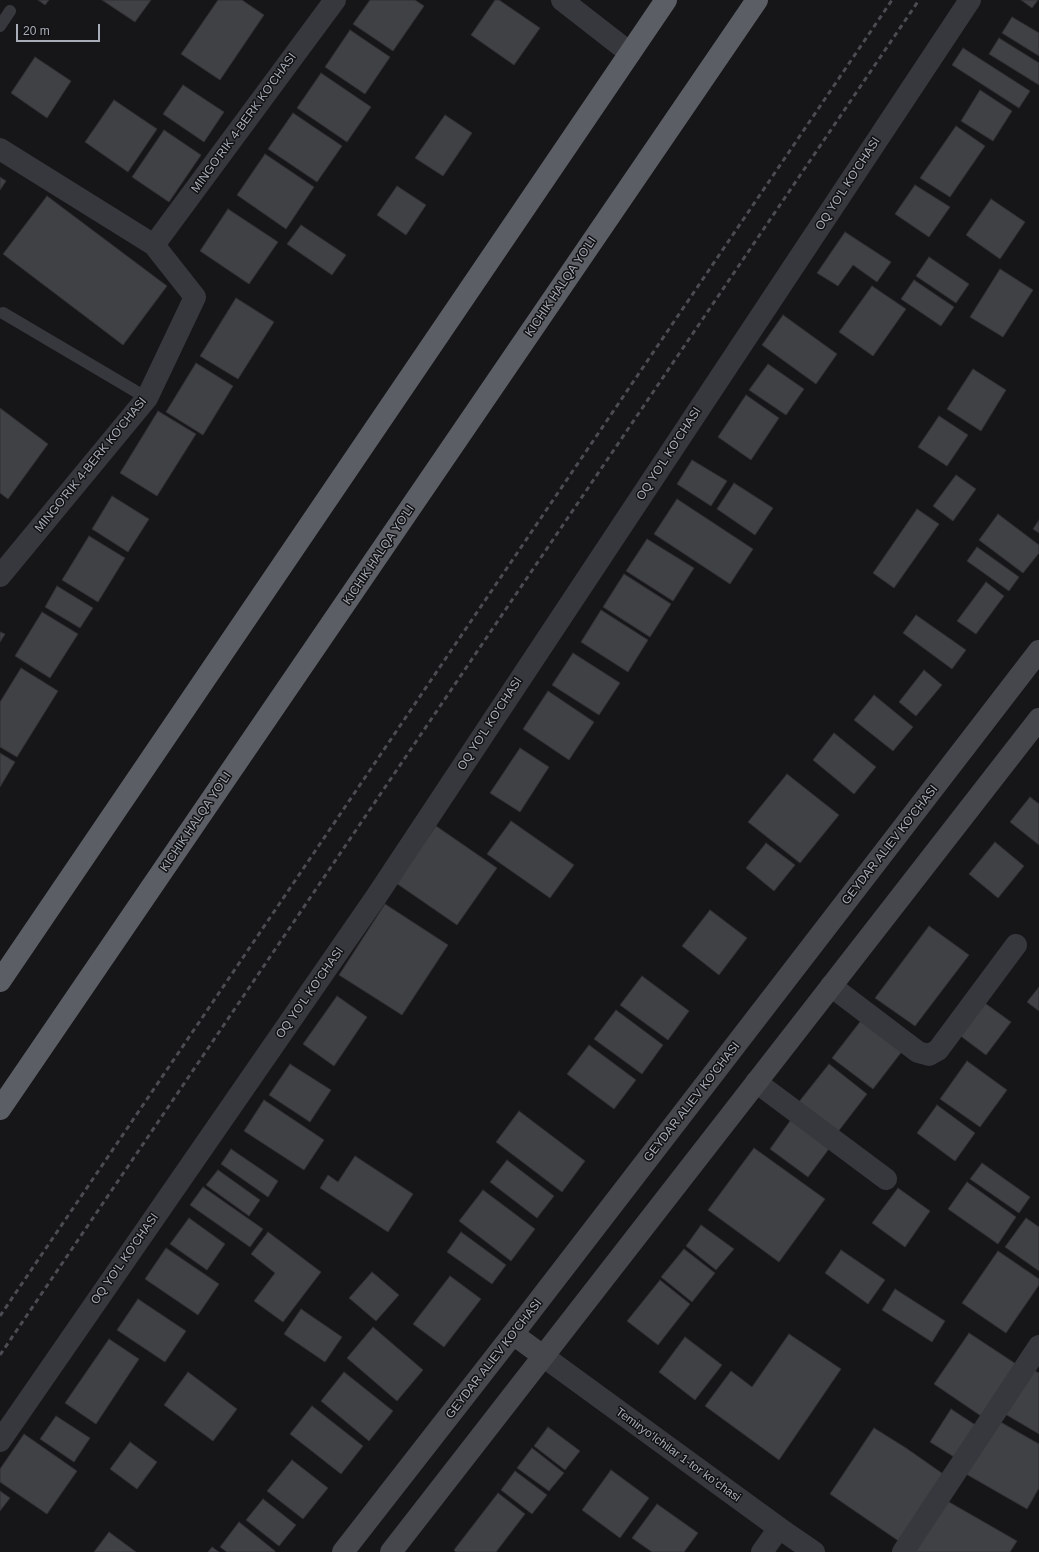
<!DOCTYPE html>
<html>
<head>
<meta charset="utf-8">
<style>
	body { margin:0 }
	#map { position:relative; width:1039px; height:1552px; overflow:hidden; background:#161618; font-family:Helvetica,sans-serif }
	canvas { display:block }
	.scale { position:absolute; left:16px; top:24px; width:84px; height:18px; box-sizing:border-box; border:2px solid #a8adb8; border-top:0; padding-left:5px; font-size:12px; line-height:14px; white-space:nowrap; color:#a8adb8; -webkit-text-stroke:3px #111113; paint-order:stroke }
</style>
</head>
<body>
<div id="map">
<canvas width="1039" height="1552"></canvas>
<div class="scale">20 m</div>
</div>
<script>
const ctx = document.querySelector('canvas').getContext('2d');
ctx.lineJoin = 'round';
function paint(path, color) {
  ctx.fillStyle = color;
  ctx.fill(path, 'evenodd');
}
function toPath(rows) {
  const path = new Path2D();
  for (const r of rows) {
    path.moveTo(r[0], r[1]);
    for (let i = 2; i < r.length; i += 2) path.lineTo(r[i], r[i + 1]);
  }
  return path;
}
function strokePath(path, color, width, dash) {
  ctx.strokeStyle = color;
  ctx.lineWidth = width;
  ctx.lineCap = dash ? 'butt' : 'round';
  ctx.setLineDash(dash || []);
  ctx.stroke(path);
}
function drawText(font, color, halo, rows, align = 'center') {
  ctx.font = font + ' Helvetica,sans-serif';
  ctx.lineWidth = 3;
  ctx.setLineDash([]);
  ctx.textBaseline = 'middle';
  ctx.strokeStyle = halo;
  ctx.fillStyle = color;
  for (const [text, x, y, turn = 0] of rows) {
    ctx.save();
    ctx.translate(x, y);
    ctx.rotate((+turn || 0) * Math.PI / 180);
    ctx.textAlign = isNaN(turn) ? turn : align;
    if (halo) ctx.strokeText(text, 0, 0);
    ctx.fillText(text, 0, 0);
    ctx.restore();
  }
}
const building = toPath([
	[38,0,49,0,45,5,38,0],
	[102,0,151,0,135,22,102,0],
	[218,0,242,0,264,15,220,80,181,54,218,0],
	[370,0,415,0,424,6,393,51,353,24,370,0],
	[495,0,499,0,540,28,514,65,471,35,495,0],
	[1021,0,1038,0,1032,8,1021,0],
	[1012,17,1039,33,1039,56,1002,33,1012,17],
	[350,30,390,57,365,94,325,67,350,30],
	[999,38,1039,63,1039,85,989,54,999,38],
	[963,48,1030,91,1019,108,952,65,963,48],
	[35,57,71,81,47,118,11,93,35,57],
	[321,73,371,107,347,142,297,108,321,73],
	[183,85,224,112,204,142,163,114,183,85],
	[980,90,1012,111,993,141,961,121,980,90],
	[114,100,157,129,128,172,85,142,114,100],
	[293,113,342,146,317,182,268,149,293,113],
	[445,115,472,133,443,176,415,158,445,115],
	[956,126,985,146,950,197,920,178,956,126],
	[164,130,201,155,169,202,132,177,164,130],
	[265,154,314,187,286,229,237,195,265,154],
	[0,177,6,181,0,190,0,177],
	[915,185,950,207,929,237,895,214,915,185],
	[397,186,426,205,406,235,377,215,397,186],
	[47,196,167,286,123,345,3,254,47,196],
	[991,199,1025,222,1000,259,966,235,991,199],
	[228,209,278,242,249,284,200,251,228,209],
	[301,225,346,255,332,275,287,244,301,225],
	[845,232,891,262,877,282,853,265,838,286,817,273,845,232],
	[929,257,969,284,956,303,916,276,929,257],
	[1000,269,1033,290,1003,337,970,317,1000,269],
	[914,280,954,307,941,326,901,299,914,280],
	[872,286,906,309,873,356,839,332,872,286],
	[236,298,274,322,238,379,200,356,236,298],
	[783,315,837,354,816,384,762,345,783,315],
	[196,363,233,386,203,435,166,412,196,363],
	[768,364,804,389,786,415,749,390,768,364],
	[973,369,1006,390,981,431,947,409,973,369],
	[746,395,779,418,751,460,718,437,746,395],
	[0,408,48,444,8,499,0,493,0,408],
	[158,411,196,434,157,496,120,473,158,411],
	[939,416,968,435,947,466,918,447,939,416],
	[692,460,727,481,711,506,677,484,692,460],
	[956,475,976,489,953,521,933,506,956,475],
	[734,483,773,508,755,535,717,509,734,483],
	[112,496,149,519,128,552,92,529,112,496],
	[677,499,753,549,730,584,654,534,677,499],
	[917,509,939,524,894,588,873,573,917,509],
	[998,514,1039,545,1039,553,1023,573,979,540,998,514],
	[1039,520,1039,533,1033,529,1039,520],
	[89,536,125,558,98,602,62,580,89,536],
	[647,539,694,568,673,601,626,571,647,539],
	[977,547,1019,577,1009,591,967,561,977,547],
	[624,574,671,604,650,637,603,607,624,574],
	[986,582,1004,596,976,634,957,621,986,582],
	[57,586,93,608,80,628,45,607,57,586],
	[601,610,648,640,628,672,581,642,601,610],
	[42,612,78,634,50,678,15,656,42,612],
	[916,615,966,650,952,669,903,633,916,615],
	[0,632,5,634,0,642,0,632],
	[573,653,620,683,599,715,552,685,573,653],
	[21,668,58,691,17,757,0,747,0,702,21,668],
	[924,670,942,685,916,716,899,702,924,670],
	[548,691,594,722,569,760,523,729,548,691],
	[874,695,913,727,893,751,854,720,874,695],
	[834,733,876,767,854,794,813,760,834,733],
	[520,748,549,767,520,812,490,793,520,748],
	[0,753,15,762,0,787,0,753],
	[787,774,839,815,800,863,748,822,787,774],
	[1030,797,1039,804,1039,845,1010,822,1030,797],
	[511,821,574,865,550,898,487,854,511,821],
	[436,826,497,868,457,925,396,883,436,826],
	[995,842,1024,866,998,898,969,874,995,842],
	[766,843,795,865,774,891,746,868,766,843],
	[385,904,448,945,402,1015,339,975,385,904],
	[710,910,747,938,719,975,682,946,710,910],
	[929,926,969,955,915,1026,875,998,929,926],
	[642,976,689,1011,668,1040,620,1005,642,976],
	[1039,987,1039,1011,1027,1002,1039,987],
	[337,996,367,1017,334,1066,303,1044,337,996],
	[982,1001,1011,1022,986,1055,958,1034,982,1001],
	[616,1010,663,1045,642,1074,594,1039,616,1010],
	[863,1018,903,1050,873,1089,832,1058,863,1018],
	[589,1045,636,1080,614,1109,567,1074,589,1045],
	[967,1061,1007,1090,980,1127,940,1099,967,1061],
	[290,1064,331,1090,310,1122,269,1095,290,1064],
	[829,1064,867,1094,837,1133,798,1103,829,1064],
	[264,1100,324,1140,304,1170,244,1131,264,1100],
	[937,1105,975,1133,955,1161,917,1133,937,1105],
	[519,1111,585,1161,562,1192,496,1142,519,1111],
	[795,1114,834,1142,808,1177,770,1149,795,1114],
	[754,1148,825,1199,779,1262,708,1210,754,1148],
	[231,1149,278,1181,268,1197,221,1164,231,1149],
	[355,1156,413,1194,388,1232,320,1188,328,1175,338,1182,355,1156],
	[507,1160,554,1196,537,1218,490,1182,507,1160],
	[982,1163,1030,1197,1019,1213,970,1179,982,1163],
	[218,1170,260,1200,249,1216,206,1185,218,1170],
	[967,1182,1016,1217,998,1244,948,1209,967,1182],
	[203,1187,263,1229,250,1247,190,1205,203,1187],
	[898,1188,930,1211,905,1247,872,1223,898,1188],
	[483,1190,535,1229,511,1261,459,1221,483,1190],
	[189,1218,225,1244,207,1270,170,1244,189,1218],
	[1026,1218,1039,1227,1039,1271,1005,1247,1026,1218],
	[701,1225,734,1249,716,1270,686,1246,701,1225],
	[268,1232,321,1272,283,1322,254,1301,275,1273,251,1254,268,1232],
	[461,1232,506,1265,492,1284,447,1252,461,1232],
	[166,1248,219,1284,198,1315,145,1279,166,1248],
	[684,1249,715,1273,692,1302,661,1277,684,1249],
	[841,1250,885,1280,868,1304,825,1273,841,1250],
	[998,1251,1039,1279,1039,1285,1006,1333,962,1303,998,1251],
	[372,1272,399,1295,376,1321,349,1298,372,1272],
	[450,1276,481,1299,444,1347,413,1324,450,1276],
	[660,1280,690,1304,658,1345,627,1321,660,1280],
	[895,1289,945,1321,932,1342,882,1310,895,1289],
	[138,1299,186,1331,165,1362,117,1330,138,1299],
	[301,1309,342,1337,325,1362,284,1334,301,1309],
	[373,1327,423,1370,397,1401,347,1358,373,1327],
	[969,1333,1016,1364,981,1416,934,1384,969,1333],
	[789,1334,841,1369,779,1460,705,1406,731,1371,752,1387,789,1334],
	[685,1337,722,1365,695,1400,659,1372,685,1337],
	[109,1339,139,1359,96,1424,65,1403,109,1339],
	[1031,1369,1039,1373,1039,1434,1005,1414,1031,1369],
	[188,1372,237,1409,213,1441,164,1405,188,1372],
	[344,1372,393,1411,369,1441,321,1401,344,1372],
	[312,1406,363,1446,341,1474,290,1434,312,1406],
	[951,1409,980,1428,959,1460,930,1442,951,1409],
	[56,1416,90,1438,74,1462,40,1439,56,1416],
	[997,1420,1039,1444,1039,1488,1027,1509,966,1474,997,1420],
	[548,1427,580,1451,565,1470,534,1446,548,1427],
	[874,1428,906,1448,946,1476,903,1544,830,1494,874,1428],
	[24,1434,77,1471,47,1514,0,1482,0,1469,24,1434],
	[130,1442,157,1462,137,1489,110,1469,130,1442],
	[532,1448,564,1473,549,1491,517,1468,532,1448],
	[292,1460,328,1488,303,1519,267,1491,292,1460],
	[611,1470,649,1498,620,1538,582,1510,611,1470],
	[515,1471,547,1495,532,1514,501,1490,515,1471],
	[0,1491,10,1498,0,1511,0,1491],
	[498,1493,525,1514,496,1552,456,1552,454,1550,498,1493],
	[942,1498,1017,1541,1010,1552,914,1552,942,1498],
	[263,1499,296,1525,279,1546,246,1520,263,1499],
	[657,1504,698,1533,684,1552,652,1552,632,1538,657,1504],
	[239,1522,275,1551,275,1552,227,1552,220,1547,239,1522],
	[109,1532,136,1552,94,1552,109,1532],
	[212,1547,219,1552,208,1552,212,1547]
]);
paint(building, '#404145');
strokePath(building, '#303034', 1);
strokePath(toPath([
	[0,26,10,11],
	[3,313,147,398]
]), '#37383d', 12);
strokePath(toPath([
	[562,0,630,53],
	[0,149,154,245,195,297,147,398,0,576],
	[154,245,335,0],
	[831,986,918,1052,929,1055,938,1050,1016,945],
	[756,1082,886,1179],
	[762,1552,779,1528],
	[903,1552,1039,1346]
]), '#37383d', 22);
strokePath(toPath([
	[543,1356,779,1528,814,1552],
	[0,1441,376,897,970,0]
]), '#37383d', 22);
strokePath(toPath([
	[513,1334,543,1356],
	[343,1552,513,1334,1039,651],
	[391,1552,1039,719]
]), '#45474d', 22);
strokePath(toPath([
	[0,981,666,0],
	[0,1109,757,0]
]), '#5b5e65', 22);
strokePath(toPath([
	[0,1316,892,0],
	[0,1355,919,0]
]), '#4a4c52', 3, [5, 4]);
drawText('12px', '#a8adb8', '#111113', [
	["MINGO'RIK 4-BERK KO'CHASI",244,123,-54],
	["OQ YO'L KO'CHASI",848,184,-57],
	["KICHIK HALQA YO'LI",561,287,-56],
	["OQ YO'L KO'CHASI",669,454,-57],
	["MINGO'RIK 4-BERK KO'CHASI",91,465,-51],
	["KICHIK HALQA YO'LI",379,555,-56],
	["OQ YO'L KO'CHASI",490,724,-57],
	["KICHIK HALQA YO'LI",196,822,-56],
	["GEYDAR ALIEV KO'CHASI",890,845,-52],
	["OQ YO'L KO'CHASI",310,993,-55],
	["GEYDAR ALIEV KO'CHASI",692,1102,-52],
	["OQ YO'L KO'CHASI",125,1259,-55],
	["GEYDAR ALIEV KO'CHASI",494,1359,-52],
	["Temiryo‘lchilar 1-tor koʻchasi",678,1455,36]
]);
</script>
</body>
</html>
